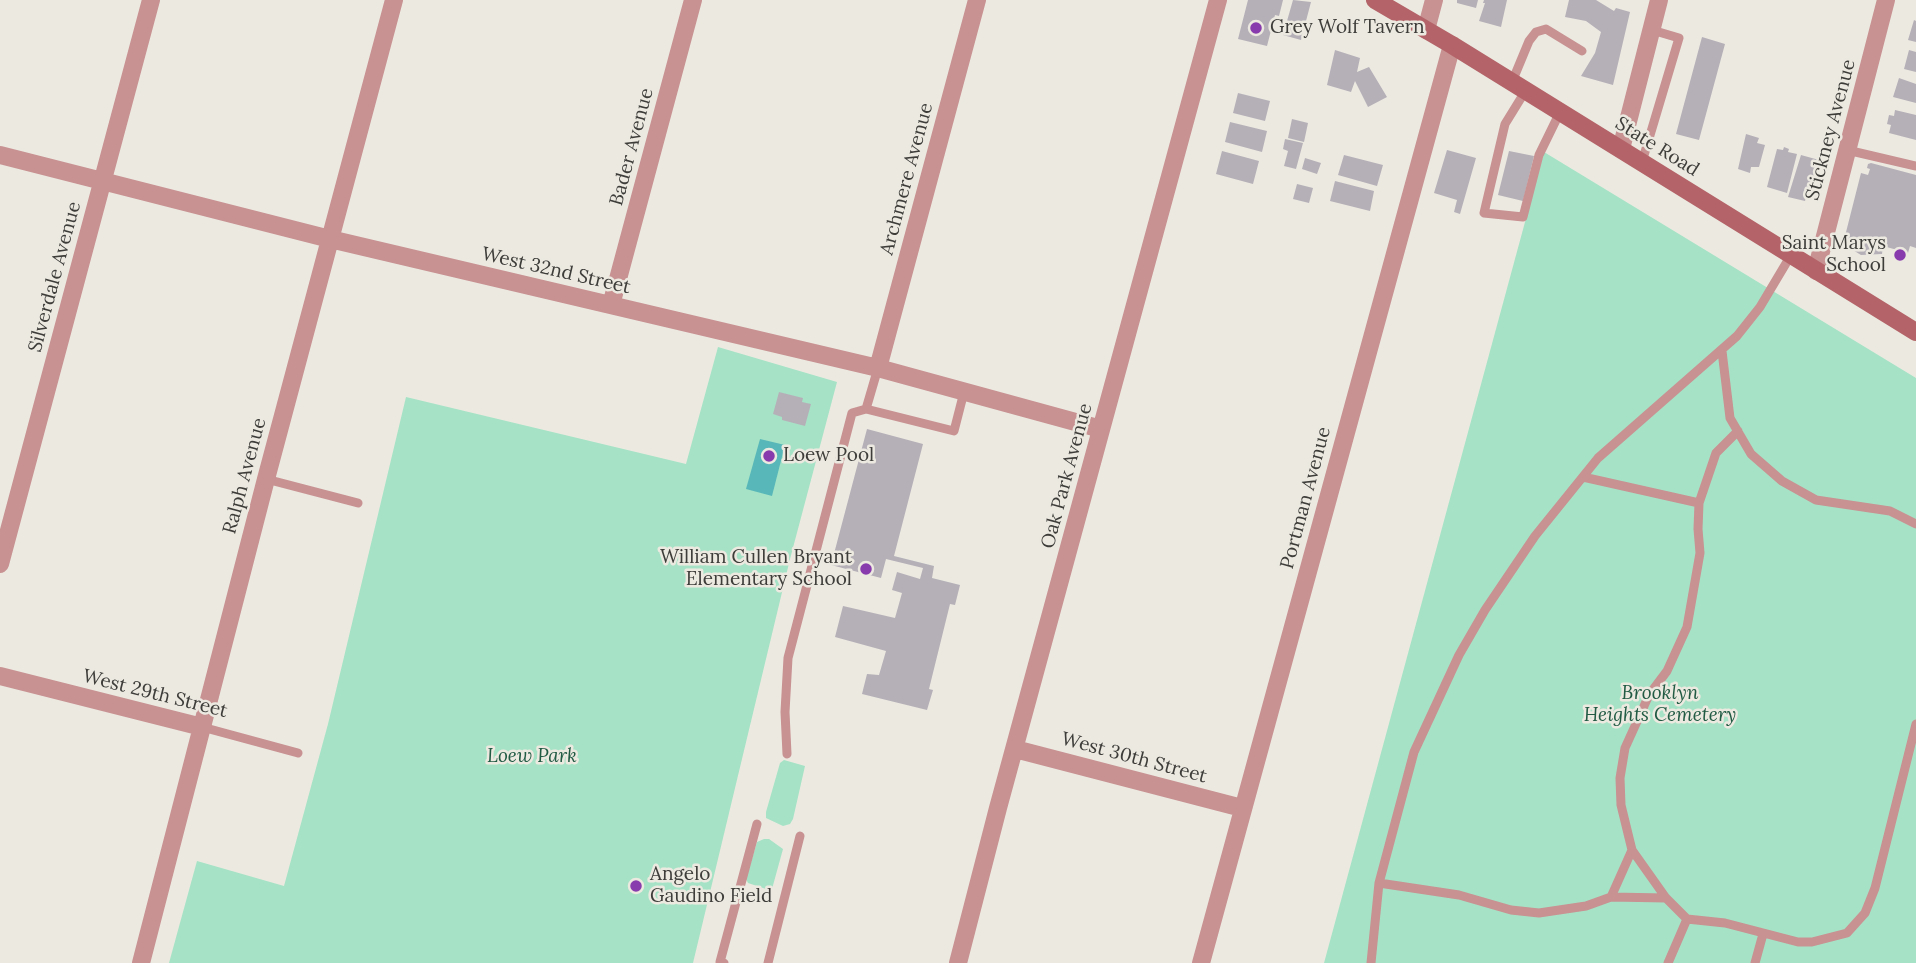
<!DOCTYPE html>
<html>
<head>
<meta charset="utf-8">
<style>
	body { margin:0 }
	canvas { display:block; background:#ebe9e0 }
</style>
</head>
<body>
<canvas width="1916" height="963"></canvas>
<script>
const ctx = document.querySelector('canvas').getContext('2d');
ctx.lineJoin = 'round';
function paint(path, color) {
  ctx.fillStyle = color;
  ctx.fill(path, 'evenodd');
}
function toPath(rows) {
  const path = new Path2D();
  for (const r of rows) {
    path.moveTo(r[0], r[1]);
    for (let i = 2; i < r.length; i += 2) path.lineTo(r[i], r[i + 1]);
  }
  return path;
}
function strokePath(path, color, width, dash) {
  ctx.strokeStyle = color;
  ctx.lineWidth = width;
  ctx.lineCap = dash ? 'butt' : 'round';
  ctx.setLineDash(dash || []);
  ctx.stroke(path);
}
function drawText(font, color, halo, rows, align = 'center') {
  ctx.font = font + ' Lora,serif';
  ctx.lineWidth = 5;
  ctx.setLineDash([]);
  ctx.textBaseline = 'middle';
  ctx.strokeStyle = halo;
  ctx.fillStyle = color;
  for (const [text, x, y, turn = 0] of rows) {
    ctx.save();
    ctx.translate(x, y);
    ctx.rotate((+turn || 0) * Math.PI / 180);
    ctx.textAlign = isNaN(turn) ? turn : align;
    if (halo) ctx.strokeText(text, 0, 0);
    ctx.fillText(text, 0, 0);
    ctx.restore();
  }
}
paint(toPath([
	[1544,152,1916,378,1916,963,1324,963],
	[718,347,837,382,790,559,693,963,169,963,197,861,284,886,328,724,406,397,686,464],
	[784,760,805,766,793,819,790,824,783,826,766,818,766,812,780,763],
	[764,839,769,839,783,849,772,889,766,889,748,883,746,879,757,842]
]), '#a6e3c6');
paint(toPath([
	[760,439,785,445,772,496,746,489]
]), '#58b7b9');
paint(toPath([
	[1248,0,1283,0,1279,16,1275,15,1267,46,1238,39],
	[1293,0,1311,2,1301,40,1283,35],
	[1457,0,1478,0,1476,8,1457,3],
	[1484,0,1507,0,1501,27,1479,21,1485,3,1483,3],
	[1569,0,1596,0,1614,11,1616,8,1630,12,1613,85,1581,76,1595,53,1601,32,1586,21,1565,17],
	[1914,20,1916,21,1916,42,1908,40],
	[1702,37,1725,44,1699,140,1676,134],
	[1335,50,1360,58,1357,72,1369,67,1387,97,1368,107,1355,81,1351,92,1327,85],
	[1909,50,1916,52,1916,72,1904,69],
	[1899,78,1916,84,1916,103,1893,97],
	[1238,93,1270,101,1265,121,1233,113],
	[1895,110,1916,115,1916,140,1889,133,1891,125,1887,124,1889,115,1894,116],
	[1292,119,1308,123,1304,142,1288,138],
	[1230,122,1267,131,1262,152,1225,142],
	[1746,134,1759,138,1757,143,1765,145,1759,167,1751,167,1750,173,1738,169],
	[1285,139,1303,143,1296,169,1284,166,1288,151,1283,149],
	[1784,147,1789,149,1788,152,1797,154,1787,193,1767,187,1777,149,1783,150],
	[1447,150,1476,158,1460,214,1454,212,1457,200,1434,193],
	[1222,151,1259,161,1253,184,1216,174],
	[1509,151,1534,156,1523,201,1498,195],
	[1344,155,1383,165,1377,186,1338,175],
	[1801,155,1819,160,1805,201,1788,197],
	[1305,158,1321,163,1317,174,1302,169],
	[1871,163,1916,175,1916,248,1910,246,1908,253,1883,246,1882,254,1861,255,1843,244,1861,173,1868,175,1870,169,1867,168,1868,164],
	[1335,181,1374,191,1370,211,1330,201],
	[1297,184,1313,188,1309,203,1293,199],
	[779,392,803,398,802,402,811,404,805,426,782,420,782,417,773,414],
	[867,429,923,444,894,556,934,566,932,578,960,585,955,605,950,604,929,689,933,690,927,710,862,694,867,674,879,675,886,651,835,637,843,606,895,618,902,593,892,590,897,572,920,579,923,568,886,559,881,578,831,565]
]), '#b5b0b8');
strokePath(toPath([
	[1512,82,1529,41,1536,32,1546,29,1582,51],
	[1526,90,1505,124,1484,213,1523,217,1539,155,1560,112],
	[1847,150,1916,166],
	[1642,162,1679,38,1652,30],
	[1722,351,1730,418,1751,454,1782,481,1816,500,1890,511,1916,524],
	[878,368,866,409,954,431,964,392],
	[1738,431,1716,453,1699,503,1698,529,1700,553,1687,627,1667,671,1649,695,1625,748,1620,778,1621,805,1632,850,1666,898,1687,919,1725,923,1798,942,1812,942,1847,933,1865,913,1875,888,1916,724],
	[1583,477,1699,503],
	[266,479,358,503],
	[202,727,298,753],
	[787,754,785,712,788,658,852,413,866,409],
	[1379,883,1459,895,1511,910,1539,913,1586,906,1611,897,1666,898],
	[1611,897,1632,850],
	[724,963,720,962,757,824],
	[768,963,800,836],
	[1371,963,1379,883,1414,752,1459,655,1485,610,1535,536,1598,458,1737,336,1760,307,1791,255],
	[1668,963,1687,919],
	[1755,963,1763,934]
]), '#c89192', 9);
strokePath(toPath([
	[1426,30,1434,0],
	[1621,149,1659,0],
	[0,155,330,239,878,368,1101,429],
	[1816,271,1886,0],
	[611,305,693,0],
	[878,368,977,0],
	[0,564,151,0],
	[0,676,202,727],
	[1015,749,1242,808],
	[141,963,266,479,394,0],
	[958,963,998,808,1218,0],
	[1201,963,1452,45]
]), '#c89192', 18);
strokePath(toPath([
	[1375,0,1452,45,1916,332]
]), '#b46468', 18);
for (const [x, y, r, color] of [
	[1256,28,7,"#883bac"],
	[1900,255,7,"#883bac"],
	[769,456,7,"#883bac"],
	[866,569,7,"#883bac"],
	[636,886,7,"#883bac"]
]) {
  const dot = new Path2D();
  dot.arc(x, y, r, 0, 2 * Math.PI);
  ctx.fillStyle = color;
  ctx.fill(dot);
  strokePath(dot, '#ebe9e0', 2.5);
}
drawText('19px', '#3e3d3a', '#ebe9e0', [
	["Grey Wolf Tavern",1270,28],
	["Saint Marys",1886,244,"right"],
	["School",1886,266,"right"],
	["Loew Pool",783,456],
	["William Cullen Bryant",852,558,"right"],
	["Elementary School",852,580,"right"],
	["Angelo",650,875],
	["Gaudino Field",650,897]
], 'left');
drawText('19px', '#3e3d3a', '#ebe9e0', [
	["Stickney Avenue",1831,130,-75],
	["Bader Avenue",632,147,-75],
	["State Road",1657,147,32],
	["Archmere Avenue",907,179,-75],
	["West 32nd Street",556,271,13],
	["Silverdale Avenue",55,277,-75],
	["Ralph Avenue",245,476,-75],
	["Oak Park Avenue",1067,476,-75],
	["Portman Avenue",1306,498,-75],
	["West 29th Street",155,694,14],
	["West 30th Street",1134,758,15]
]);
drawText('italic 19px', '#215b44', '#ebe9e0', [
	["Brooklyn",1660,694],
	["Heights Cemetery",1660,716],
	["Loew Park",532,757]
]);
</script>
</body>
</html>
